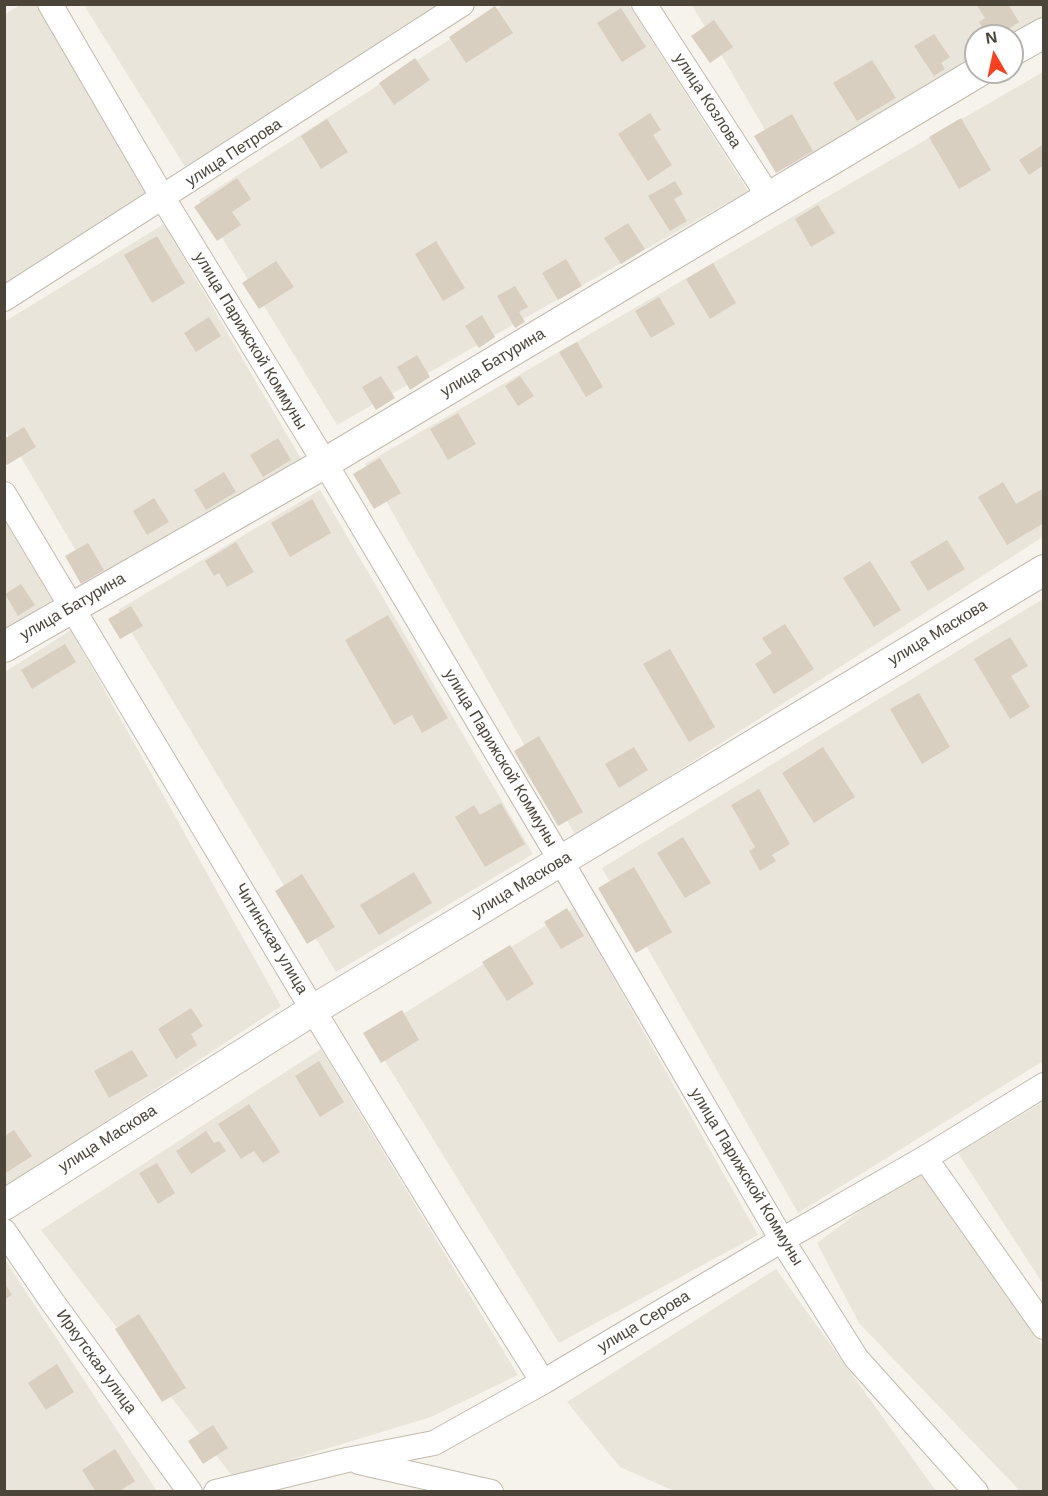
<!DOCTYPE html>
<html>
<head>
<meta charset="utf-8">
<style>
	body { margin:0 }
	#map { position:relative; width:1048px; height:1496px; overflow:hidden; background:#f6f3ec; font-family:Arial,sans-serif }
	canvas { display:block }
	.frame { position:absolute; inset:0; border:6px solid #4b4439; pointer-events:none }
	.north { position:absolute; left:964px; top:24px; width:60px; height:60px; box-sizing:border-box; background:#fff; border:2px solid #b7b4b0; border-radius:50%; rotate:351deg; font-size:16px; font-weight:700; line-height:24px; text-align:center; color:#4b4439 }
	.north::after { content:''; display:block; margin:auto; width:21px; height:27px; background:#fc3f1d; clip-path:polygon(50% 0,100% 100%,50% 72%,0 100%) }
</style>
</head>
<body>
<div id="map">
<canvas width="1048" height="1496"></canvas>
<div class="frame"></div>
<div class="north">N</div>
</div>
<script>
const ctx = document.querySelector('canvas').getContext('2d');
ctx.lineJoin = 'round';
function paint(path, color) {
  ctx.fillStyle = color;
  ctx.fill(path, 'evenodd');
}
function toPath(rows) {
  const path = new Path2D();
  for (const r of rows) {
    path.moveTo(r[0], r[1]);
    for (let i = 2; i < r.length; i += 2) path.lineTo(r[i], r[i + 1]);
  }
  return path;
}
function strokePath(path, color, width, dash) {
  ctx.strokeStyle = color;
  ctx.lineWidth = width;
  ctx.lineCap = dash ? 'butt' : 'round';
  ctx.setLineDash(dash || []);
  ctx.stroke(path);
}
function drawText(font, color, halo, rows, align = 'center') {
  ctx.font = font + ' Arial,sans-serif';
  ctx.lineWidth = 5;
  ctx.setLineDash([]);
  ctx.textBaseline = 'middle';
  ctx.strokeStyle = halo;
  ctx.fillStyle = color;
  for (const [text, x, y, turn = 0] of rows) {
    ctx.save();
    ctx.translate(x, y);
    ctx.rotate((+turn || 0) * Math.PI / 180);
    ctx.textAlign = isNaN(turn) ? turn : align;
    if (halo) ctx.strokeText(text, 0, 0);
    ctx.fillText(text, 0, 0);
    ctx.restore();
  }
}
paint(toPath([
	[505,4,629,5,748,191,337,425,199,200],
	[1043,4,1044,20,1012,36,976,36,976,59,788,169,692,5],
	[20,5,40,5,149,195,4,288,4,15],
	[84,5,439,5,189,173],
	[1043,72,1043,537,576,836,365,464],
	[164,224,304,464,93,580,5,430,4,322],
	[320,490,533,854,336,972,118,610],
	[4,507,56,598,5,630,4,630],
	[1043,599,1043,1061,798,1213,602,868],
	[71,630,281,1006,5,1188,5,672],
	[574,908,758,1235,559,1343,369,1035],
	[321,1049,518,1375,431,1417,233,1477,41,1230],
	[1043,1102,1043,1284,958,1153],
	[920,1166,1043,1346,1043,1491,1020,1491,859,1323,817,1243],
	[5,1260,157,1491,5,1491],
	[776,1269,936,1491,674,1491,620,1467,567,1402]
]), '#eae5da');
paint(toPath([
	[976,4,1008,4,1019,22,998,36,987,36,979,22,985,18],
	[495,6,513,33,466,63,449,37],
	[621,8,646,47,622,62,597,23],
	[714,20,733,47,710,63,691,36],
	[934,34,950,57,941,63,945,69,934,76,914,46],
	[415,58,430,80,394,105,379,83],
	[872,60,896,98,857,121,833,83],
	[650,113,661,130,653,135,672,165,648,181,618,134],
	[792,114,813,151,776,173,754,136],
	[961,118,991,170,959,189,929,137],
	[327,119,348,152,321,169,301,136],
	[1044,144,1044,165,1029,175,1019,160],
	[237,178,251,199,232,212,241,225,217,241,194,207],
	[675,181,683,194,674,199,687,221,670,231,648,196],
	[818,205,835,233,811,247,795,219],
	[628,223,645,249,621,264,604,238],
	[157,236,185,283,152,303,124,255],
	[436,241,465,288,443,301,415,254],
	[566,259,582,286,558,300,542,273],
	[276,261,294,287,259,309,242,283],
	[713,263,736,303,710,319,686,279],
	[515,286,528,307,519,312,525,322,515,328,497,296],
	[659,297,675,324,651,338,635,311],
	[482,315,495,337,479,348,465,326],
	[209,317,221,336,196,352,184,333],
	[577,342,603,387,586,397,559,352],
	[417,355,430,377,410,390,397,367],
	[381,376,395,398,376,410,362,387],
	[520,376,534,396,518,406,505,386],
	[458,413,476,444,448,460,430,429],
	[24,427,36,447,7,465,4,461,4,439],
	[278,438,291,460,263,477,250,455],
	[380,458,401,493,374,509,353,474],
	[224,472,236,492,206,510,194,490],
	[1003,482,1016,504,1044,488,1044,523,1007,545,978,497],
	[154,498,169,522,147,535,133,511],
	[312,499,331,533,290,557,271,523],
	[947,540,965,569,928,591,910,562],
	[236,542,254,572,227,587,219,573,214,576,205,561],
	[88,543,104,570,81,584,65,556],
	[870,561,901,610,874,627,843,578],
	[21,584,35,605,18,616,5,594],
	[131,606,143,626,120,639,108,619],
	[388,615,448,718,422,733,412,715,394,725,345,640],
	[785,624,814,669,774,694,755,664,772,653,762,638],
	[1010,637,1028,666,1011,676,1030,707,1010,719,974,659],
	[65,644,76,662,32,689,21,670],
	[670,649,715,727,689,742,643,664],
	[919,693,950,747,922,764,890,709],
	[539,736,583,812,558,826,514,751],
	[634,747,648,770,619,788,605,764],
	[823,747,855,797,814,823,782,773],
	[759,789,790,844,772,855,776,861,760,871,749,851,755,847,731,805],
	[501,803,525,844,485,867,455,817,474,805,480,815],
	[683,837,711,883,685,898,657,853],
	[634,867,672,932,636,953,598,888],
	[414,872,432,903,379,935,360,905],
	[302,874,335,927,307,944,275,891],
	[567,908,584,936,561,949,544,922],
	[510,945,534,984,507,1001,482,962],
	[191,1008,203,1026,191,1034,197,1045,176,1059,158,1029],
	[402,1010,419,1040,381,1063,363,1033],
	[132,1050,148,1076,109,1098,94,1071],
	[319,1061,344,1102,320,1117,295,1076],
	[249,1104,280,1152,263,1163,254,1151,241,1159,218,1124],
	[14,1130,32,1156,4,1174,4,1136],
	[206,1131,214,1143,219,1141,226,1151,191,1174,176,1151],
	[157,1163,175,1193,158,1204,139,1173],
	[4,1282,12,1295,4,1300],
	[139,1314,186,1388,162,1402,115,1329],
	[57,1364,74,1392,46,1410,28,1383],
	[213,1425,228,1448,203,1464,188,1441],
	[115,1449,135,1481,118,1492,96,1492,82,1470]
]), '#d8cfc1');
const minor = toPath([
	[50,4,163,198,325,463,561,861,782,1240,856,1358,976,1492],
	[644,4,769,197],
	[4,299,462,4],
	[4,494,313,1010,450,1234,543,1382],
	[925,1158,1044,1327],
	[4,1231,51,1300,190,1492],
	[359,1462,491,1492],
	[216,1492,347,1460,434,1443,543,1382,782,1240,925,1158,1044,1085]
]);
const tertiary = toPath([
	[1012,51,1044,33],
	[4,647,325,463,978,72],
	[4,1205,313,1010,1044,570]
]);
strokePath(minor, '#c2bbae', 26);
strokePath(tertiary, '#c2bbae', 32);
strokePath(minor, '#fff', 24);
strokePath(tertiary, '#fff', 30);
drawText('16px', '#4b4439', '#fff', [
	["улица Козлова",707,101,57],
	["улица Петрова",234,153,-33],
	["улица Парижской Коммуны",250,341,59],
	["улица Батурина",493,363,-31],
	["улица Батурина",73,607,-30],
	["улица Маскова",938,633,-31],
	["улица Парижской Коммуны",500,758,59],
	["улица Маскова",522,885,-31],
	["Читинская улица",271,939,59],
	["улица Маскова",108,1139,-32],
	["улица Парижской Коммуны",746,1177,59],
	["улица Серова",644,1322,-31],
	["Иркутская улица",96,1362,54]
]);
</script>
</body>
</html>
